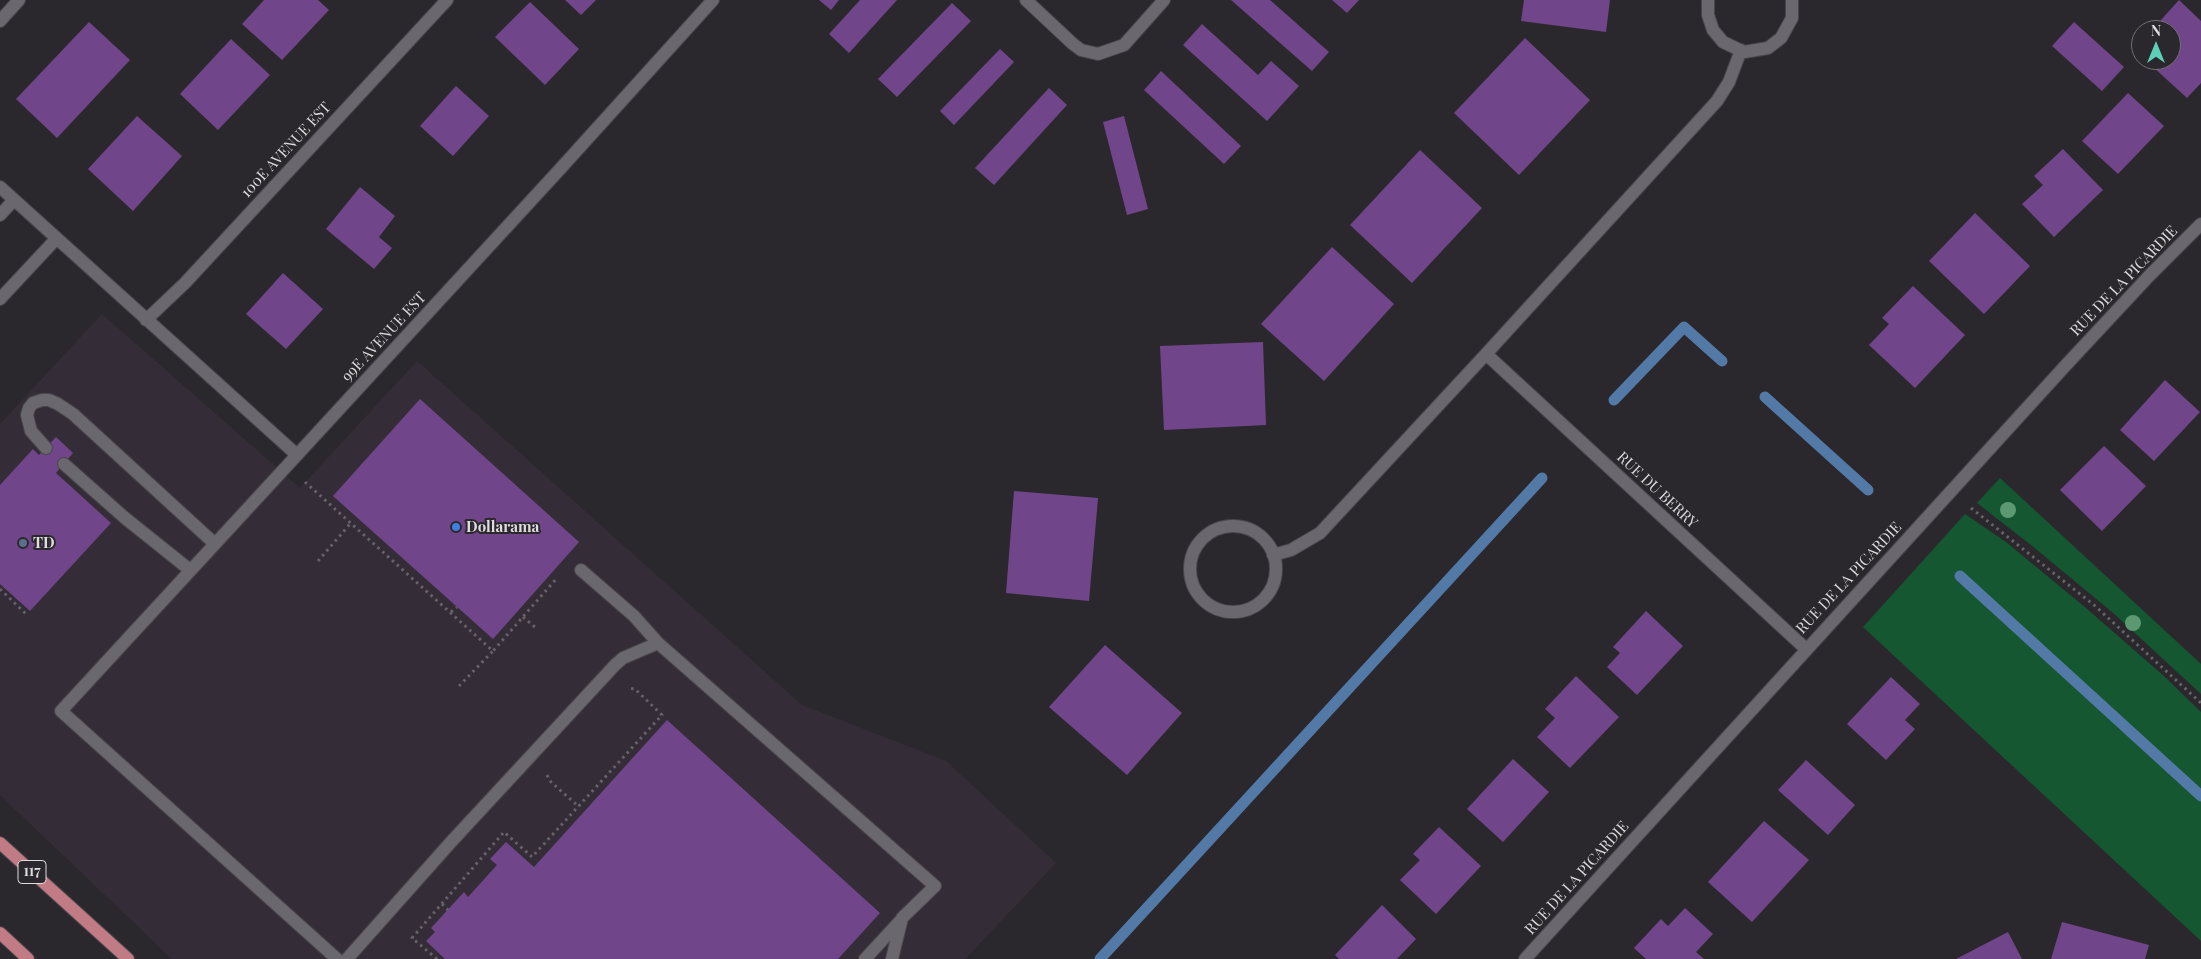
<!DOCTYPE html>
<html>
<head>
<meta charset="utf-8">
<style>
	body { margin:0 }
	#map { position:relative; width:2201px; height:959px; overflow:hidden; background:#2b282d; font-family:"Playfair Display",serif }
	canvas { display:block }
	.north { position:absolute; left:2131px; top:20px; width:50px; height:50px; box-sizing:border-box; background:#2b282d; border:1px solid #737075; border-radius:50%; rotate:0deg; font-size:14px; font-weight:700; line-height:20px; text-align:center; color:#dfdde0 }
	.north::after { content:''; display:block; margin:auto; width:18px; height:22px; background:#5dceb8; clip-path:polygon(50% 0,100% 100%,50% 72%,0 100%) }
</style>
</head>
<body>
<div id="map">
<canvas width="2201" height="959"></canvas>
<div class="north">N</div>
</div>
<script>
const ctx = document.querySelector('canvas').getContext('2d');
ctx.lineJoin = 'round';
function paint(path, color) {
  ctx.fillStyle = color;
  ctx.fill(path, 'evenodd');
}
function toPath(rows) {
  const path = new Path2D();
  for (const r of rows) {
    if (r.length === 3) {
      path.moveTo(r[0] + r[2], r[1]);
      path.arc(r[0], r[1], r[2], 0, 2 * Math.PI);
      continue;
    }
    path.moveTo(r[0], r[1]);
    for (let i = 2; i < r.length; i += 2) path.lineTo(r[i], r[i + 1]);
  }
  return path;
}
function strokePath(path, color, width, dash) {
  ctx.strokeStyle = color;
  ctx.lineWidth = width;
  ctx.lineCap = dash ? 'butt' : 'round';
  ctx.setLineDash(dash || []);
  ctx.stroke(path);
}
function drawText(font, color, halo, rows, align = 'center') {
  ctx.font = font + ' "Playfair Display",serif';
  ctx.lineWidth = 4;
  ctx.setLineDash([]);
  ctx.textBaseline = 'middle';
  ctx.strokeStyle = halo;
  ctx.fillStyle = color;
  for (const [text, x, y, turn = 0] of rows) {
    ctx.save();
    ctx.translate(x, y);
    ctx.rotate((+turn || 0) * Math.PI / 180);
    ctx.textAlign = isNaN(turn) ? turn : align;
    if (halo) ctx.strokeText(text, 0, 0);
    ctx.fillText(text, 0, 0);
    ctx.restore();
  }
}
paint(toPath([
	[102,314,300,488,417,361,802,705,946,761,1056,863,965,959,172,959,0,795,0,424]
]), '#342d38');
paint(toPath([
	[2000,478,2201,664,2201,694,2112,612,2031,545,1977,503],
	[1965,514,2006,542,2086,608,2165,677,2201,712,2201,941,1863,627]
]), '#145730');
strokePath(toPath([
	[1765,397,1868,490],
	[1614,400,1684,327,1722,361],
	[1960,576,2201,796],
	[1100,959,1542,478]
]), '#537aa7', 11);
paint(toPath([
	[264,0,318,0,329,10,282,60,242,24],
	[565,0,596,0,581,15],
	[819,0,839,0,831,10],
	[860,0,897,0,849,53,829,34],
	[1231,0,1270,0,1329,52,1312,71],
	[1332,0,1359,0,1347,13],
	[1524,0,1610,0,1606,32,1521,21],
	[2179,0,2201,21,2201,83,2187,98,2152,66,2158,60,2171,60,2171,30,2152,30],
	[530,2,579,49,545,85,495,37],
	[952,3,971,21,897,97,878,79],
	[89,22,130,60,57,138,16,99],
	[2074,22,2124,67,2102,91,2052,46],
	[1202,24,1258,75,1271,61,1299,86,1267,121,1183,45],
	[1525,38,1590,100,1519,175,1454,113],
	[231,39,270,75,218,130,180,94],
	[1000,49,1014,62,954,125,940,111],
	[1161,71,1241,146,1224,164,1144,90],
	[456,86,489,116,453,156,420,126],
	[1049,88,1067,105,994,185,975,168],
	[2128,93,2164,126,2118,174,2082,141],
	[137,116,182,156,133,211,88,169],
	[1124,116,1148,209,1127,215,1103,122],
	[2063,149,2103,190,2054,237,2022,204,2043,185,2034,176],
	[1420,150,1482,208,1412,283,1350,225],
	[360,187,395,216,379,237,392,248,374,269,326,229],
	[1975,213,2030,266,1984,314,1929,261],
	[1332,247,1394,304,1324,381,1261,324],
	[283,273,323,309,286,349,246,314],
	[1913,286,1965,335,1915,388,1869,345,1889,324,1882,318],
	[1263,342,1266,425,1164,430,1160,346],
	[2165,380,2200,412,2154,461,2120,430],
	[420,399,579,542,493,639,333,496],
	[56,437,73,453,56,473,111,523,30,611,0,584,0,485,33,449,39,455],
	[2104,446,2146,486,2102,531,2060,490],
	[1014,491,1098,498,1089,601,1006,593],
	[1646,611,1683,646,1637,695,1607,667,1620,653,1613,647],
	[1105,645,1182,713,1127,775,1049,707],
	[1576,676,1619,717,1570,768,1537,737,1555,718,1545,709],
	[1891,677,1920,704,1905,720,1915,729,1886,760,1847,724],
	[667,720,880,913,838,959,445,959,426,941,435,932,431,928,464,892,468,897,497,865,490,859,506,842,534,867],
	[1513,759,1549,792,1503,842,1467,809],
	[1806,760,1855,805,1828,835,1778,790],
	[1764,821,1809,860,1752,922,1708,882],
	[1439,827,1481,866,1436,914,1400,880,1420,860,1413,854],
	[1382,905,1416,939,1397,959,1339,959,1335,955],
	[1685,908,1713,934,1696,952,1704,959,1646,959,1634,948,1661,919,1668,926],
	[2062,922,2149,945,2145,959,2051,959],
	[2008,932,2022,959,1956,959]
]), '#71458a');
const lane = toPath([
	[46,448,31,431,27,415,29,408,33,403,42,400,49,400,58,404,73,414,214,543],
	[297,455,61,711,337,959],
	[64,464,125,518,190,570],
	[581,570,634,616,658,643],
	[347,959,451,842,615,665,623,658,658,643,935,886,902,918,892,959],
	[865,959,901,920]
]);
const street = toPath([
	[1026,0,1073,44,1081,50,1098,54,1124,45,1164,0],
	[1708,0,1708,15,1713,30,1723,42,1744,52,1768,48,1781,38,1792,18,1792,0],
	[0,21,19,0],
	[0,187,297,455,561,168,713,0],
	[0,215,14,200],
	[0,299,56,239],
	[146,320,185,283,447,0],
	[1486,354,1806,649],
	[1233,569,43],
	[1273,555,1291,550,1320,533,1486,354,1717,101,1729,82,1741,50],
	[1525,959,2066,365,2149,276,2201,224]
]);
const primary = toPath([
	[0,843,128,959],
	[0,933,28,959]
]);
strokePath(lane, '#49464b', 14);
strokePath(street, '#49464b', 14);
strokePath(primary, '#49464b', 14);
strokePath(toPath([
	[305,482,493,651,557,578],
	[1971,508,2094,605,2201,703],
	[318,561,350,524],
	[0,589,26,614],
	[451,612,457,607],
	[523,617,536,628],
	[459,686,493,651],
	[547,775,551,782,578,806],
	[442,904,448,910],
	[437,959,412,938,504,832,532,857,662,715,635,689,628,688]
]), '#666368', 3, [2.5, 4]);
strokePath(lane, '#6b676e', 12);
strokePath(street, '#6b676e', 12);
strokePath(primary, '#c07b84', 12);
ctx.fillStyle = '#5c9972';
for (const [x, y] of [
	[2008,510],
	[2133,623]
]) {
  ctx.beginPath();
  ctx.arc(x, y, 8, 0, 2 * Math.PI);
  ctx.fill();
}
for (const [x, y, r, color] of [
	[456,527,5,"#3f7fe0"],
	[23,543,5,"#5c6f8a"]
]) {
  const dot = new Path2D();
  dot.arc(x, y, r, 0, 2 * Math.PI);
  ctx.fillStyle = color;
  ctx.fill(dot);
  strokePath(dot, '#2b282d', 2);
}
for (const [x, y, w] of [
	[32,872,28]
]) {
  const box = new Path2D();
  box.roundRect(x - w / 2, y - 11.5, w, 23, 4);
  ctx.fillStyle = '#2b282d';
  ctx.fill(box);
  strokePath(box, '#dfdde0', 1);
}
drawText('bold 14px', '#dfdde0', null, [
	["117",32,872]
]);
drawText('15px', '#dfdde0', '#2b282d', [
	["100E AVENUE EST",286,150,-47],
	["RUE DE LA PICARDIE",2124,281,-46],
	["99E AVENUE EST",384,337,-47],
	["RUE DU BERRY",1657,490,43],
	["RUE DE LA PICARDIE",1849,578,-47],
	["RUE DE LA PICARDIE",1577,878,-48]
]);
drawText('bold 15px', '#dfdde0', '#2b282d', [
	["Dollarama",466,527],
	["TD",33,543]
], 'left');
</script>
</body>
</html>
